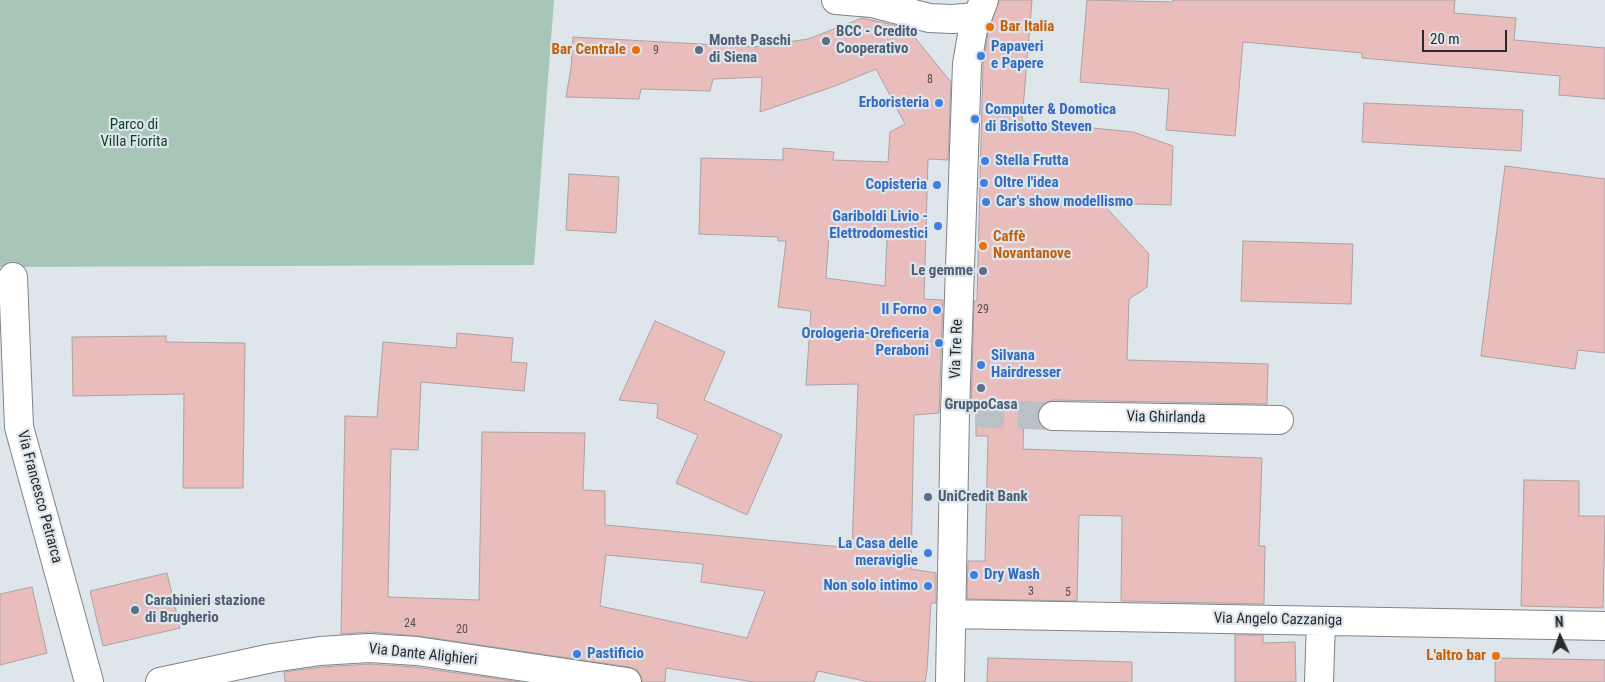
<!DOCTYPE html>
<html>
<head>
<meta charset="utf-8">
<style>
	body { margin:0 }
	#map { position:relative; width:1605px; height:682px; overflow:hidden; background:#dee5eb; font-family:"Roboto Condensed",sans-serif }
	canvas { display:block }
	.north { position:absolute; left:1535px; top:612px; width:50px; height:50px; -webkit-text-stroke:4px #dee5eb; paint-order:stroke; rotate:357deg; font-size:14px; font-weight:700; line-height:20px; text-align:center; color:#282a2c }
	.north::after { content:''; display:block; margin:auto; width:18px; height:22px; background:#282a2c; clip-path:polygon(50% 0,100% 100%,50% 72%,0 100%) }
	.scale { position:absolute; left:1422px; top:30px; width:85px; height:22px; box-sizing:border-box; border:2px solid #282a2c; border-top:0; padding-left:6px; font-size:15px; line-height:18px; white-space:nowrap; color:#282a2c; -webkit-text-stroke:4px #dee5eb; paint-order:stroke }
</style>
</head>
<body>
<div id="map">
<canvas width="1605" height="682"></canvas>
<div class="north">N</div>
<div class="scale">20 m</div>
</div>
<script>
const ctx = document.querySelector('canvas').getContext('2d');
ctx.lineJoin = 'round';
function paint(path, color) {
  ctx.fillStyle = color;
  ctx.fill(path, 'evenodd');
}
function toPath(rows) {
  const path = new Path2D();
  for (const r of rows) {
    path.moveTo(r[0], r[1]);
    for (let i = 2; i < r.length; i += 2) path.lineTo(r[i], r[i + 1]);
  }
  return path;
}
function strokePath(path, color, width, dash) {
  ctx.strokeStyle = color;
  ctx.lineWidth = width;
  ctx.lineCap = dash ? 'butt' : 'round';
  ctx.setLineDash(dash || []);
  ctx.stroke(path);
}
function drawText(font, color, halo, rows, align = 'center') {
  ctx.font = font + ' "Roboto Condensed",sans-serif';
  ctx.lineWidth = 4.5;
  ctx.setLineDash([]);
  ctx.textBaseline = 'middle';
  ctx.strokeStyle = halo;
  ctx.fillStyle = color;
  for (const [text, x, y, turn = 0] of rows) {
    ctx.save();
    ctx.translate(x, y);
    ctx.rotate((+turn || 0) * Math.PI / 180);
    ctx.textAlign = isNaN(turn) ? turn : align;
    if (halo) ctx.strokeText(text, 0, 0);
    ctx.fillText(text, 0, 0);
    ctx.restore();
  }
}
paint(toPath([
	[0,0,554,0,534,265,0,267]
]), '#a8c6b7');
const building = toPath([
	[999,0,1032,0,1022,121,1133,132,1173,146,1171,205,1102,203,1149,254,1147,287,1129,299,1127,360,1268,364,1267,404,1053,400,1045,403,1039,409,1024,409,1023,449,1262,458,1259,546,1265,546,1264,604,1121,601,1122,516,1079,515,1077,601,967,599,968,561,985,561,988,436,976,436,976,412,971,412,974,301,977,301,983,66,988,33,999,0],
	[1087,0,1173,2,1173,0,1455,0,1454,13,1516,18,1514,40,1605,48,1605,99,1559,95,1560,76,1362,58,1362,53,1243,42,1235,136,1166,130,1169,89,1080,82,1087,0],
	[862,18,907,28,951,82,948,160,928,159,924,299,943,300,939,413,914,415,911,569,936,573,936,603,931,603,927,670,925,682,869,682,818,671,814,682,754,682,666,668,665,682,642,682,641,676,637,670,629,667,419,636,370,632,341,634,345,416,377,417,383,342,456,348,457,333,513,338,511,362,527,363,524,391,421,382,418,450,391,449,388,597,479,600,482,432,585,433,583,490,605,491,605,525,852,548,858,384,806,385,811,311,778,307,786,241,778,241,778,237,699,234,701,158,783,160,783,148,834,152,833,160,888,162,890,132,905,124,876,69,835,86,760,112,762,77,713,79,710,91,641,89,639,99,566,97,571,68,573,37,755,47,808,39,862,18],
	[829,235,887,238,885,286,826,278,829,235],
	[606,555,703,564,701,582,765,591,747,638,600,606,606,555],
	[1364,103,1523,110,1521,151,1362,142,1364,103],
	[1505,166,1605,179,1605,353,1578,350,1575,369,1481,356,1505,166],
	[569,174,619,177,616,233,566,230,569,174],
	[1243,241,1353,244,1351,304,1241,301,1243,241],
	[655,321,725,352,704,400,782,435,747,515,676,483,698,435,657,418,658,404,619,400,655,321],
	[166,336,166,342,245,343,243,488,183,488,184,394,73,396,72,337,166,336],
	[1524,480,1579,481,1579,516,1605,516,1603,608,1521,606,1524,480],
	[167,573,180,628,103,646,90,591,167,573],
	[32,587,47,653,0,665,0,594,32,587],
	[1235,635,1263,635,1263,643,1295,642,1296,682,1235,682,1235,635],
	[988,658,1132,662,1132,682,987,682,988,658],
	[1495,658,1605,660,1605,682,1495,682,1495,658],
	[369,664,415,667,520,682,285,682,284,672,322,667,369,664]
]);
paint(building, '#e8bdbb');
strokePath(building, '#aba2a2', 1);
strokePath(toPath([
	[976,413,1053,416]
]), '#bac0c5', 28, [28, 14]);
const street = toPath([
	[836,0,872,3,929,18,952,19,977,17],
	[13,277,19,427,89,682],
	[1053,416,1279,420],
	[951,614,1605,626],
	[160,682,272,658,320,651,369,648,417,651,627,682],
	[950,682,955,413,967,64,973,29,984,0],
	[1319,682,1321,621]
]);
strokePath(street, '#7e8489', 30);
strokePath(street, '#fff', 28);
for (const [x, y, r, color] of [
	[990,27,5,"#e8710a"],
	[826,41,5,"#5c6f8a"],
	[636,50,5,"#e8710a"],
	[699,50,5,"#5c6f8a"],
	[981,56,5,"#3f7fe0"],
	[939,103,5,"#3f7fe0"],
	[975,119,5,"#3f7fe0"],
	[985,161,5,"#3f7fe0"],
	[984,183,5,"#3f7fe0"],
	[937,185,5,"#3f7fe0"],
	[986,202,5,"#3f7fe0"],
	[938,226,5,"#3f7fe0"],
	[983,246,5,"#e8710a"],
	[983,271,5,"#5c6f8a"],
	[937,310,5,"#3f7fe0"],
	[939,343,5,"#3f7fe0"],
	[981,365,5,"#3f7fe0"],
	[981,388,5,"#5c6f8a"],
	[928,497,5,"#5c6f8a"],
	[928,553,5,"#3f7fe0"],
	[974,575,5,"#3f7fe0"],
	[928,586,5,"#3f7fe0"],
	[135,610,5,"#5c6f8a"],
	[577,654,5,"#3f7fe0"],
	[1496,656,5,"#e8710a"]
]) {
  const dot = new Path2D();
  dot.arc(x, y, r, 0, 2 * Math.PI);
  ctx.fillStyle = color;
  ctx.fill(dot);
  strokePath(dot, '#dee5eb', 2);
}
drawText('12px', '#584f50', null, [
	["9",656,51],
	["8",930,80],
	["29",983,310],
	["3",1031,592],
	["5",1068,593],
	["24",410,624],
	["20",462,630]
]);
drawText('bold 15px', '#c56008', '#dee5eb', [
	["Bar Italia",1000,27],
	["Bar Centrale",626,50,"right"],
	["Caffè",993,237],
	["Novantanove",993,254],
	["L'altro bar",1486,656,"right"]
], 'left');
drawText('bold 15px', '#4e5e75', '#dee5eb', [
	["BCC - Credito",836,32],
	["Cooperativo",836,49],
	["Monte Paschi",709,41],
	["di Siena",709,58],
	["Le gemme",973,271,"right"],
	["GruppoCasa",981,405,"center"],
	["UniCredit Bank",938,497],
	["Carabinieri stazione",145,601],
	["di Brugherio",145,618]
], 'left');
drawText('bold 15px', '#366cbe', '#dee5eb', [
	["Papaveri",991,47],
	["e Papere",991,64],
	["Erboristeria",929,103,"right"],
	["Computer & Domotica",985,110],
	["di Brisotto Steven",985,127],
	["Stella Frutta",995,161],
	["Oltre l'idea",994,183],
	["Copisteria",927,185,"right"],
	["Car's show modellismo",996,202],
	["Gariboldi Livio -",928,217,"right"],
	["Elettrodomestici",928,234,"right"],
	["Il Forno",927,310,"right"],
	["Orologeria-Oreficeria",929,334,"right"],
	["Peraboni",929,351,"right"],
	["Silvana",991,356],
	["Hairdresser",991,373],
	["La Casa delle",918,544,"right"],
	["meraviglie",918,561,"right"],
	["Dry Wash",984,575],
	["Non solo intimo",918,586,"right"],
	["Pastificio",587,654]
], 'left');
drawText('15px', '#0a3f2c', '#dee5eb', [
	["Parco di",134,125],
	["Villa Fiorita",134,142]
]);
drawText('15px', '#282a2c', '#dee5eb', [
	["Via Tre Re",957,349,-88],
	["Via Ghirlanda",1166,418,1],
	["Via Francesco Petrarca",39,497,75],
	["Via Angelo Cazzaniga",1278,620,1],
	["Via Dante Alighieri",423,655,6]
]);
</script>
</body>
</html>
